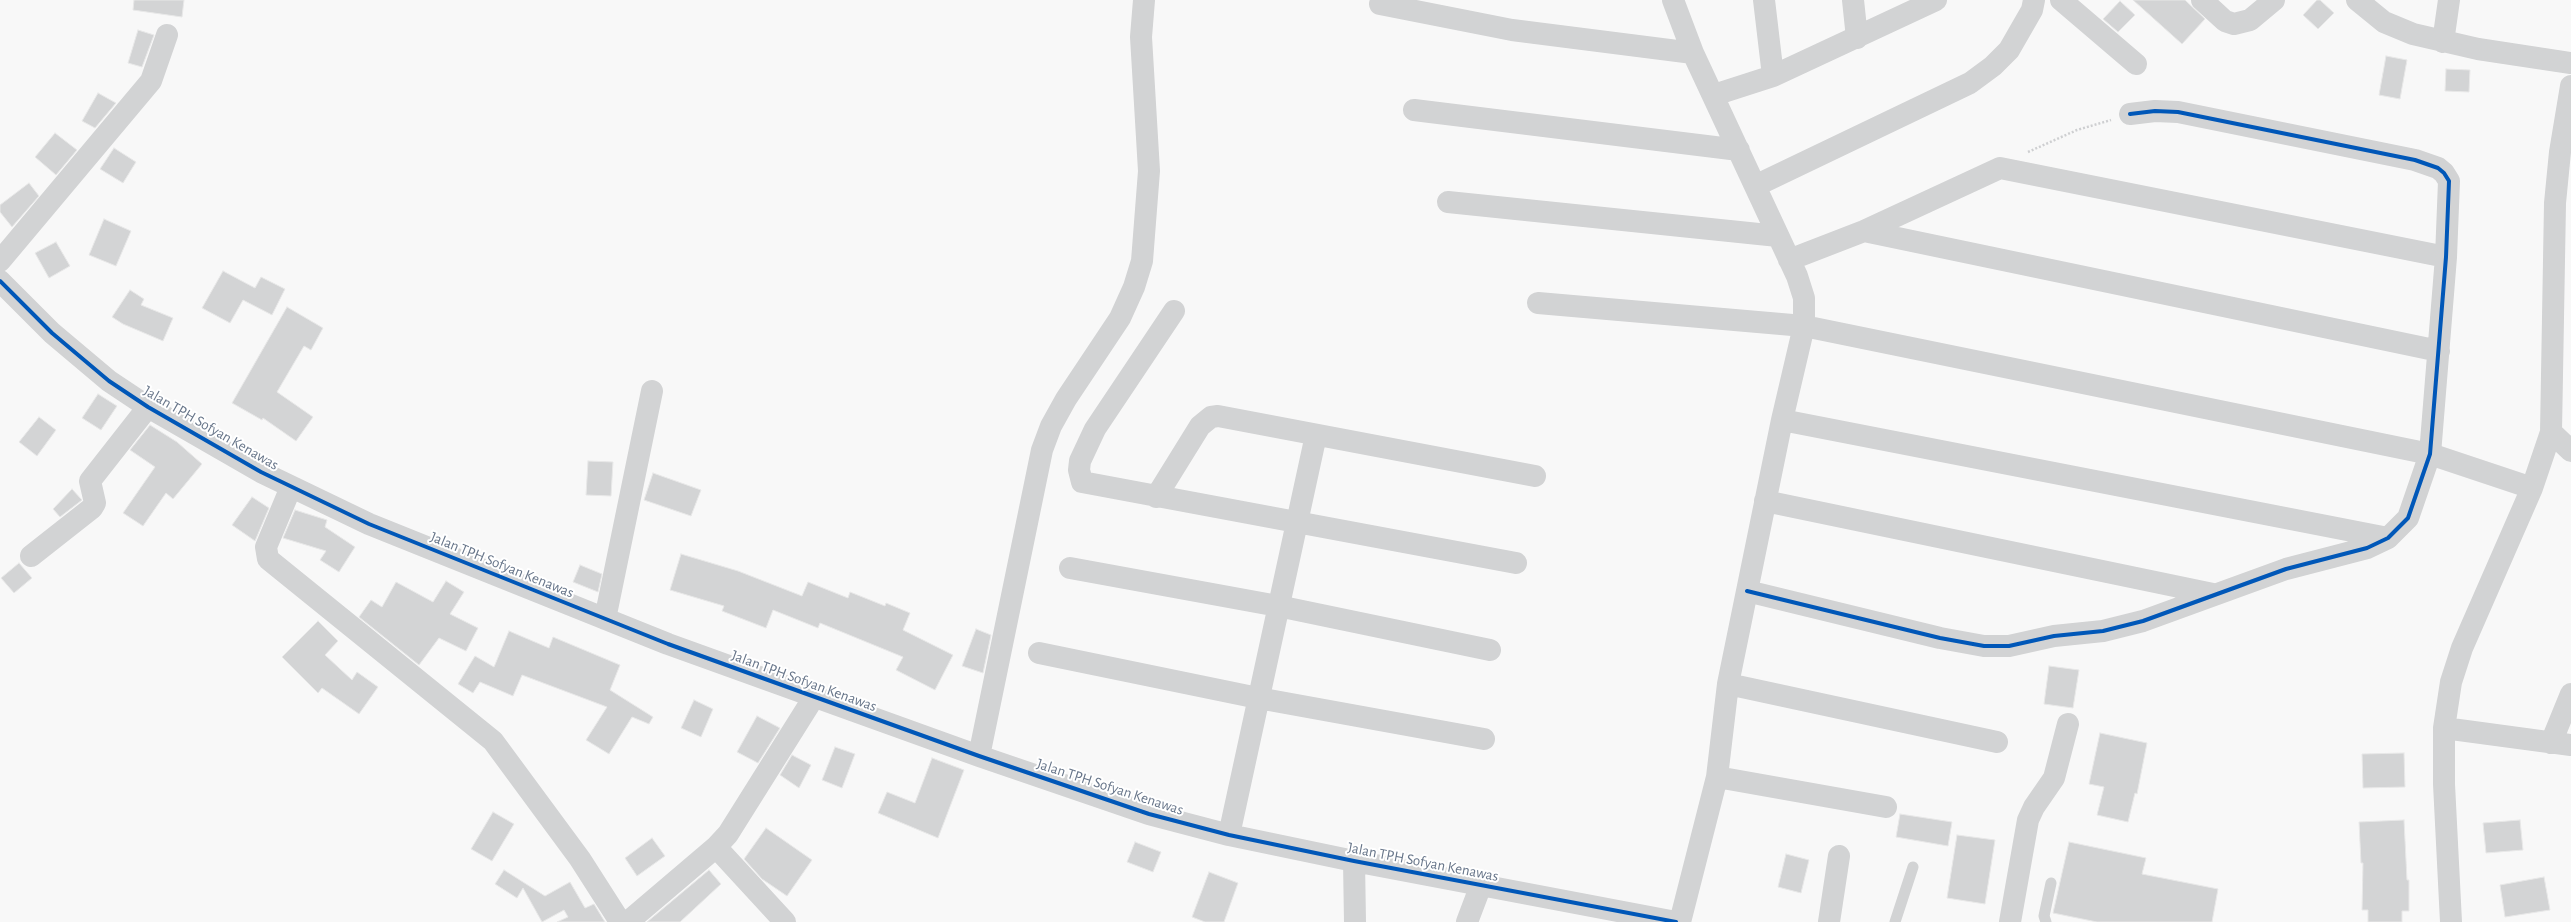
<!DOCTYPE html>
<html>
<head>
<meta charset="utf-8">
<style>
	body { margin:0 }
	canvas { display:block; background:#f8f8f8 }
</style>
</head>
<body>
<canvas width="2571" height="922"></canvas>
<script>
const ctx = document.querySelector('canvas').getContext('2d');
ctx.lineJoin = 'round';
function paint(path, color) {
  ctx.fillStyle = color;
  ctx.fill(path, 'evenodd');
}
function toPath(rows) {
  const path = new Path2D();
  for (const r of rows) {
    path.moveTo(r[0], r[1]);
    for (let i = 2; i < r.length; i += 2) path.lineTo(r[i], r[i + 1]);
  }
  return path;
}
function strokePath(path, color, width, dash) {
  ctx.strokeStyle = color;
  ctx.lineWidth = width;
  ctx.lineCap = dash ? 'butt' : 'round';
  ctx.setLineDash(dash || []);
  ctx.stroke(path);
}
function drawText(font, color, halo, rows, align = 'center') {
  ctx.font = font + ' "Alegreya Sans",sans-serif';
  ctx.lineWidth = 4;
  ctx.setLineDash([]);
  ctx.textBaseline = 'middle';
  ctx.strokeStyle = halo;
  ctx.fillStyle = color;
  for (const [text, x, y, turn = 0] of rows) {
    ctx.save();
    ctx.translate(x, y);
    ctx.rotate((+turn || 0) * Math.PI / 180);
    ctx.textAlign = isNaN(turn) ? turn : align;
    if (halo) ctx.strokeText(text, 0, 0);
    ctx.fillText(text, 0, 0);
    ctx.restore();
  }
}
const building = toPath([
	[134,0,184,0,182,17,133,10,134,0],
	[2133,0,2185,0,2205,19,2182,44,2133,0],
	[2317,0,2320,0,2334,13,2318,29,2303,15,2317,0],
	[2120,1,2135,15,2118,32,2103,19,2120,1],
	[138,30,154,35,142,67,128,63,138,30],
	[2386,56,2407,60,2400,99,2379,95,2386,56],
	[2446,69,2470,70,2469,92,2445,91,2446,69],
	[98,93,116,103,95,128,82,121,98,93],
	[55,133,77,150,56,175,35,157,55,133],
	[114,148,136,162,123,183,100,169,114,148],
	[29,183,39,196,12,227,0,212,0,205,29,183],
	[104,219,131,231,116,266,89,255,104,219],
	[56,242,70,266,49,278,35,253,56,242],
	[223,271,255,288,261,277,285,289,272,315,243,300,230,323,202,308,223,271],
	[130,290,144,299,141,305,173,318,163,341,123,324,112,317,130,290],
	[287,307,323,328,311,350,304,346,277,392,313,417,296,441,263,418,262,420,232,403,287,307],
	[98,394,117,406,101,430,82,418,98,394],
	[39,417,56,430,37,456,19,442,39,417],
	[150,425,177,442,202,464,173,499,166,493,143,526,123,513,155,467,130,450,150,425],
	[588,461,613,462,611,496,586,495,588,461],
	[653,473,701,490,691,516,644,500,653,473],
	[72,489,82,500,60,517,53,509,72,489],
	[252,497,269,508,255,541,232,525,252,497],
	[295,510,327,520,325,527,355,547,339,572,320,560,326,551,283,538,295,510],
	[681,554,738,571,802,596,808,582,848,598,850,592,885,606,886,603,910,613,903,630,953,655,935,690,896,670,903,657,820,623,818,628,773,610,766,628,722,611,724,606,670,590,681,554],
	[19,563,32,578,14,593,1,578,19,563],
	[580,565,602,574,598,592,573,582,580,565],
	[446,581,464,592,450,614,478,628,466,651,439,638,419,665,359,617,371,600,382,607,396,582,433,602,446,581],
	[318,621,338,641,325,655,352,680,357,672,378,687,359,714,322,688,318,693,282,657,318,621],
	[976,629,991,635,983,673,962,666,976,629],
	[509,631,549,648,553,637,620,665,610,690,653,717,649,724,632,717,609,754,586,740,607,707,522,675,513,696,480,682,473,693,458,684,475,656,494,667,509,631],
	[2049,666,2079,670,2073,708,2044,704,2049,666],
	[694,700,713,709,701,737,681,728,694,700],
	[757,716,780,728,758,763,737,752,757,716],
	[2100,733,2147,743,2137,794,2135,793,2128,822,2097,815,2104,787,2089,784,2100,733],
	[835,747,855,754,842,788,822,780,835,747],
	[2404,753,2405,787,2363,788,2362,754,2404,753],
	[792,755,811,765,799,788,780,775,792,755],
	[932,758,964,770,938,838,878,813,887,792,915,803,932,758],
	[493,812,514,824,492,861,471,849,493,812],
	[1900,814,1952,822,1948,846,1896,837,1900,814],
	[2404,820,2407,880,2409,880,2409,911,2402,911,2402,922,2368,922,2368,910,2362,910,2363,863,2361,863,2359,822,2404,820],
	[2520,820,2523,850,2486,853,2483,823,2520,820],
	[766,828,812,860,787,896,762,879,744,859,766,828],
	[1957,835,1995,840,1985,904,1947,898,1957,835],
	[652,838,665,856,637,876,625,858,652,838],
	[1135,842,1161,852,1153,872,1127,862,1135,842],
	[2069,842,2146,858,2142,874,2218,889,2212,922,2097,922,2053,913,2069,842],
	[1786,854,1809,860,1801,893,1778,887,1786,854],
	[504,870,545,896,570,882,585,908,594,904,605,922,557,922,568,917,564,910,542,922,523,888,517,898,495,884,504,870],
	[709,870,721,884,680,922,647,922,709,870],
	[1209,872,1238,883,1224,922,1205,922,1192,917,1209,872],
	[2544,877,2550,910,2505,917,2500,885,2544,877]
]);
paint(building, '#d3d4d5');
strokePath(building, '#e8e8e8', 1);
strokePath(toPath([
	[2028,152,2077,130,2111,120]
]), '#cecfd1', 2.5, [2, 2]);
strokePath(toPath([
	[1895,922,1913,867],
	[2046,922,2044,916,2051,883]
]), '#d2d3d4', 11);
strokePath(toPath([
	[1673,0,1693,53,1797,276,1804,298,1804,326,1782,420,1728,684,1717,777,1680,922],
	[1764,0,1773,76],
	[1853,0,1857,38],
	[2061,0,2136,64],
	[2202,0,2225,21,2234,24,2250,20,2274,0],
	[2357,0,2384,22,2413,34,2478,49,2571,63],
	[1380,4,1512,30,1693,53],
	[2443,42,2449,0],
	[1714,95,1773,76,1936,0],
	[1414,110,1739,150],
	[1755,186,1970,83,1993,66,2009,50,2032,10,2034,0],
	[1448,202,1778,236],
	[1864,231,2439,351],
	[1789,260,1864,231,2000,168,2446,257],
	[0,261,151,81,167,35],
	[0,281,52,333,109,381,148,407,261,472,369,524,668,644,979,756,1149,814,1229,835,1354,861,1676,922],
	[1538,303,1804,326,2430,454,2532,488],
	[1174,311,1095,429,1080,461,1079,470,1082,482,1516,563],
	[1782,420,2388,538],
	[2551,432,2571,451],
	[291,487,266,547,268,559,493,741,580,859,619,920,629,921,716,847],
	[1156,497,1200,426,1211,417,1218,416,1535,476],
	[1765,501,2213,594],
	[31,556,92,508,95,503,90,481,148,407],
	[1070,568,1278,606,1490,650],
	[1747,591,1940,638,1984,646,2009,646,2054,636,2103,631,2143,621,2286,569,2367,548,2388,538,2408,518,2430,454,2446,257,2449,181,2444,173,2438,168,2415,160,2178,112,2155,111,2130,114],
	[605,619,652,391],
	[1039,653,1258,698,1484,739],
	[1728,684,1997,742],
	[2444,728,2571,745],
	[2551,743,2571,694],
	[979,756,1042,450,1051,426,1066,399,1120,318,1134,287,1142,261,1149,171,1141,37,1144,0],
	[1717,777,1886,807],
	[1229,835,1316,435],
	[1354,861,1355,922],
	[785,922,716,847,728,834,814,697],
	[1467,922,1481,885],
	[1829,922,1839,856],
	[2010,922,2028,820,2034,807,2054,778,2068,724],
	[2451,922,2444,784,2444,728,2451,682,2462,648,2532,488,2551,432,2555,203,2560,152,2571,86]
]), '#d2d3d4', 22);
strokePath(toPath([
	[0,281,52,333,109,381,148,407,261,472,369,524,668,644,979,756,1149,814,1229,835,1354,861,1676,922],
	[1747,591,1940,638,1984,646,2009,646,2054,636,2103,631,2143,621,2286,569,2367,548,2388,538,2408,518,2430,454,2446,257,2449,181,2444,173,2438,168,2415,160,2178,112,2155,111,2130,114]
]), '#0057b8', 4);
drawText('15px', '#677589', '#fff', [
	["Jalan TPH Sofyan Kenawas",211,428,30],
	["Jalan TPH Sofyan Kenawas",502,565,22],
	["Jalan TPH Sofyan Kenawas",804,681,20],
	["Jalan TPH Sofyan Kenawas",1110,787,18],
	["Jalan TPH Sofyan Kenawas",1423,862,11]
]);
</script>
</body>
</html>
